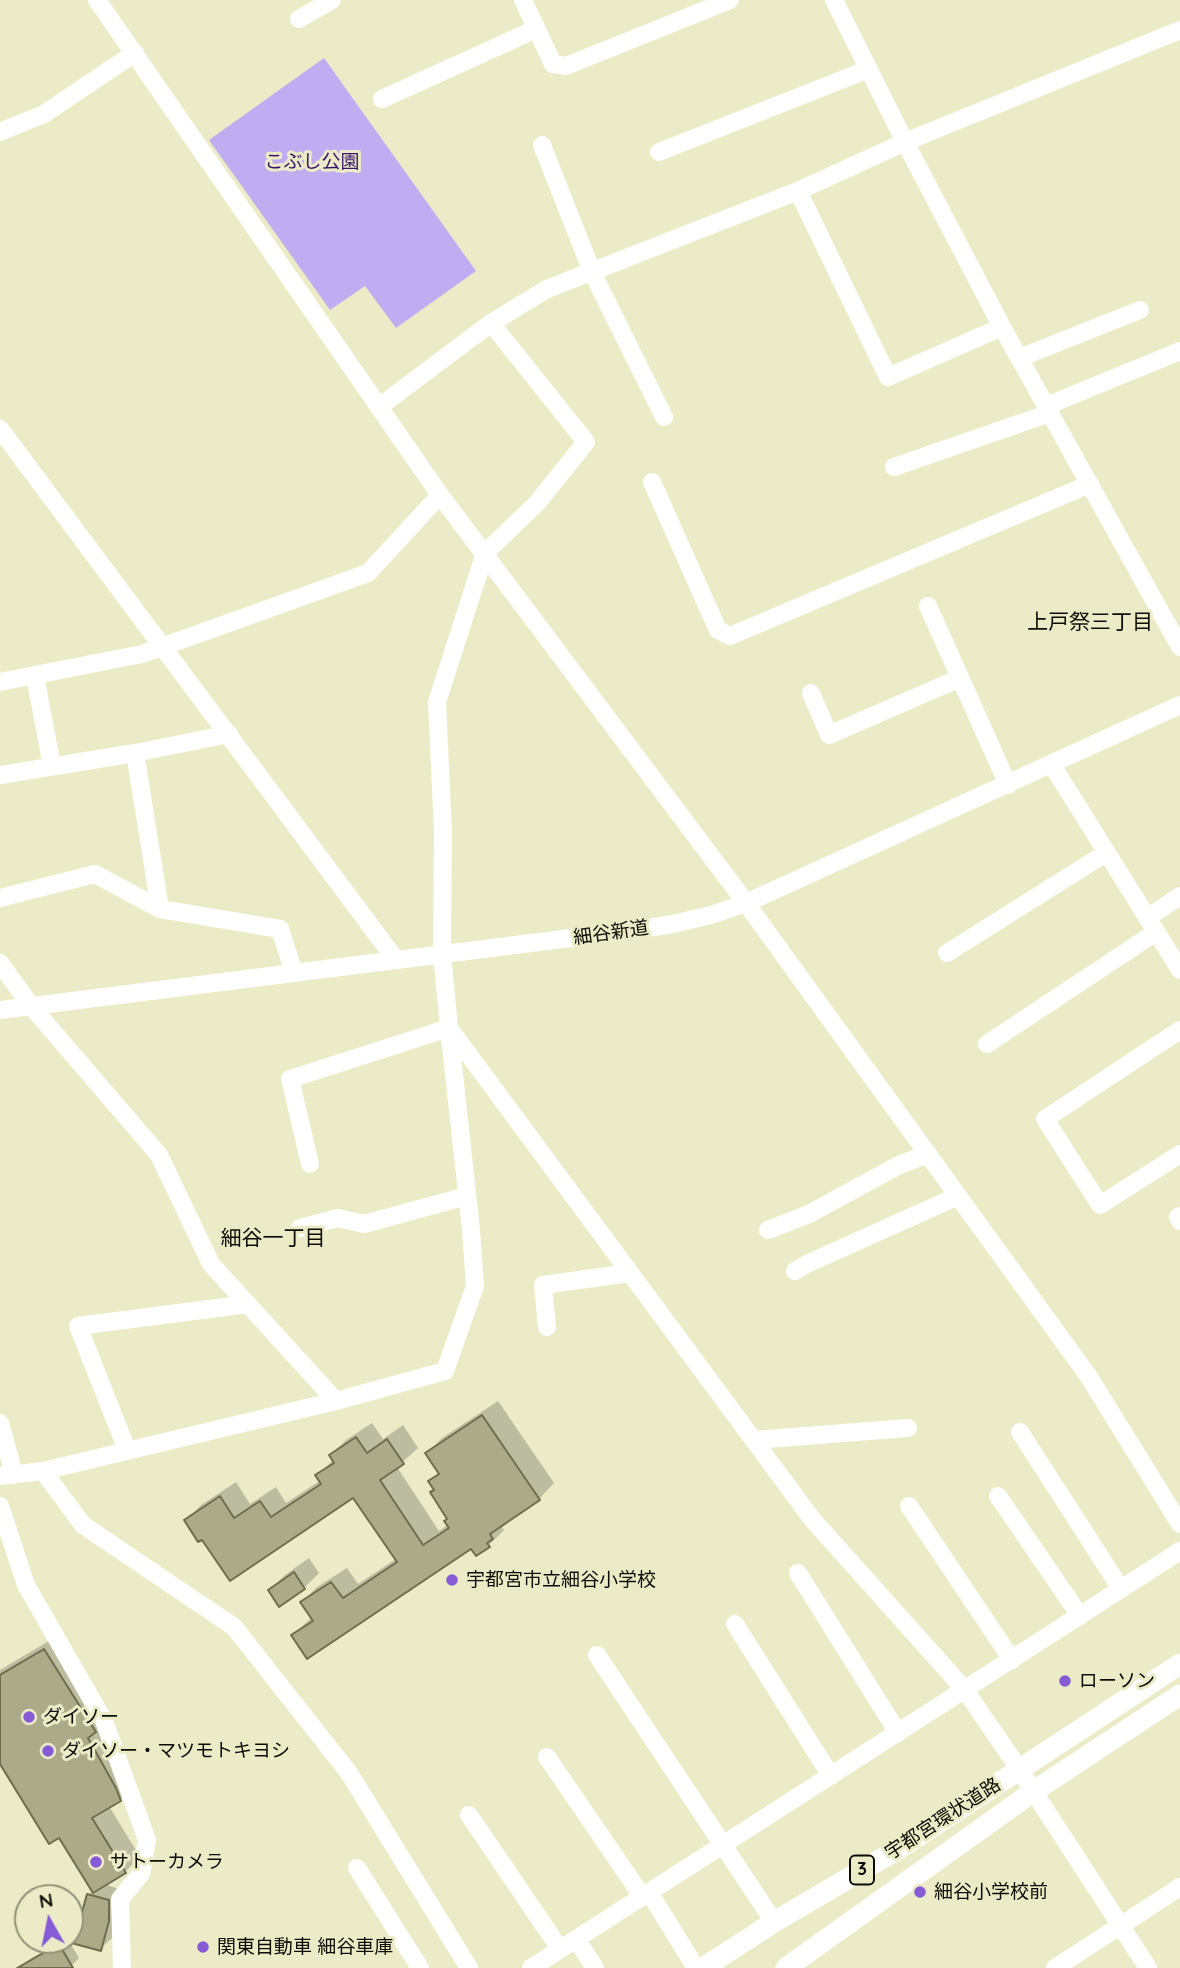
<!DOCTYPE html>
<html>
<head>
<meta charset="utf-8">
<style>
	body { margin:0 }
	#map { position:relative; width:1180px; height:1968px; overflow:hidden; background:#ebebc8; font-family:Quicksand,sans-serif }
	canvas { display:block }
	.north { position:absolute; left:14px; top:1884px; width:70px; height:70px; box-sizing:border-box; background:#ebebc8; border:2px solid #929279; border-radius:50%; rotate:351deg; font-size:19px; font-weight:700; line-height:28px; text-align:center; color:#0d0d03 }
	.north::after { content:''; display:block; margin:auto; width:24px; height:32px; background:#865bd5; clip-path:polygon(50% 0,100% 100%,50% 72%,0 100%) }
</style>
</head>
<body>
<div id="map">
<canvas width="1180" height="1968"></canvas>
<div class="north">N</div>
</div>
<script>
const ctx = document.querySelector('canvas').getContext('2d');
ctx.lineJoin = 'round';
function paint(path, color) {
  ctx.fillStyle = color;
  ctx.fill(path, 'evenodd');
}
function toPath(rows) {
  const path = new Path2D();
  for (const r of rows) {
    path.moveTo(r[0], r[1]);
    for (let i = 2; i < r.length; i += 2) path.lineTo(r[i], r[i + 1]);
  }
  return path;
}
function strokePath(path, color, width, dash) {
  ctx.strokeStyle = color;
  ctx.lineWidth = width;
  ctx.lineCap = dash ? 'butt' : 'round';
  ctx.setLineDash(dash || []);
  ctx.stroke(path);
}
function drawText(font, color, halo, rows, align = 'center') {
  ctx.font = font + ' Quicksand,"Noto Sans JP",sans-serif';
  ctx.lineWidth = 6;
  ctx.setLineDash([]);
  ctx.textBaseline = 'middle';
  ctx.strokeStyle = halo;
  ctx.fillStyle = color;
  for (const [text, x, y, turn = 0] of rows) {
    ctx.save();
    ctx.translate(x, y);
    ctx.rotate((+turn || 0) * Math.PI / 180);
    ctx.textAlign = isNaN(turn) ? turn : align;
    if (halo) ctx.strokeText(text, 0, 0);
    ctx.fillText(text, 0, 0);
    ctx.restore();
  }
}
paint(toPath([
	[324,58,476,271,396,328,365,286,330,310,209,140]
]), '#bfadf1');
paint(toPath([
	[498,1401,554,1483,539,1499,506,1521,508,1522,502,1527,504,1530,489,1545,477,1554,472,1547,293,1635,312,1617,302,1602,317,1587,347,1568,358,1584,396,1559,354,1496,203,1538,186,1520,201,1505,236,1482,250,1504,276,1487,286,1503,321,1480,318,1475,334,1459,331,1455,346,1440,372,1423,383,1439,403,1425,418,1448,397,1467,439,1531,449,1524,449,1518,430,1481,440,1472,427,1454,442,1438],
	[309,1558,319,1573,304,1588,270,1590,285,1575],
	[59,1635,135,1785,120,1800,109,1806,140,1857,125,1872,104,1884,119,1889,120,1909,112,1938,100,1949,69,1941,79,1958,72,1965,67,1968,24,1968,23,1966,30,1959,63,1940,70,1940,70,1937,77,1930,89,1895,93,1890,60,1836,0,1761,0,1670]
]), '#0003');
const building = toPath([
	[482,1415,540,1500,490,1534,493,1539,487,1543,490,1547,476,1556,471,1549,307,1659,291,1635,313,1621,300,1602,331,1582,343,1598,397,1562,353,1498,230,1581,202,1540,198,1542,184,1520,220,1496,234,1518,260,1501,271,1517,321,1484,315,1475,334,1463,329,1455,356,1437,367,1453,387,1439,404,1464,380,1480,423,1545,449,1528,444,1521,447,1519,430,1492,434,1490,428,1481,439,1474,425,1453,482,1415],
	[294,1572,305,1589,279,1607,268,1590,294,1572],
	[44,1649,96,1732,88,1738,116,1788,121,1801,92,1818,126,1873,93,1893,59,1838,49,1844,0,1764,0,1675,44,1649],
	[87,1894,109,1900,109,1921,101,1951,64,1941,70,1940,70,1937,76,1934,87,1894],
	[59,1944,73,1968,17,1968,59,1944]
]);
paint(building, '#abab8a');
strokePath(building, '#6e6e4f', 2);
strokePath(toPath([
	[97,0,440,495,746,903,1089,1377,1180,1524],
	[523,0,553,64,566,66,730,0],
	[834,0,905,142,1002,327,1180,647],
	[299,19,332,0],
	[382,99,536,29],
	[0,132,44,114,135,53],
	[542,145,592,272,664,417],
	[659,152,869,69],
	[798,191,888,377,1002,327],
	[491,323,586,442,537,503,485,553,437,702,443,832,442,954,449,1028,812,1519,965,1690,1019,1769,1148,1968],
	[1019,358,1140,310],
	[1046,406,1180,351],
	[379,407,491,323,547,289,798,191,905,142,1180,30],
	[0,429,396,960],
	[894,467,1050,413],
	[652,482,718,630,730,636,1090,484],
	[928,606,1008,785],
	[35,676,52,766],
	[0,682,142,654,368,573,440,495],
	[811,693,829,735,960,678],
	[135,753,160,909,280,929,294,973],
	[1052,765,1180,970],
	[0,775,135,753,229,734],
	[0,898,95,874,160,909],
	[1147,918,1180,896],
	[947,953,1106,853],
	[0,963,31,1006,159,1155,211,1264,336,1401],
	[0,1010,634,930,673,924,711,915,746,903,1180,705],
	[1180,1030,1045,1119,1100,1205,1180,1154],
	[987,1044,1156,932],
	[1180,1216,1178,1217,1180,1221],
	[300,1228,338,1218,364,1224,467,1196],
	[768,1230,809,1214,899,1165,928,1154],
	[795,1271,809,1263,958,1196],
	[547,1327,543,1285,630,1273],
	[0,1423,14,1474],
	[1020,1432,1121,1589],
	[754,1440,908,1428],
	[127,1450,78,1326,248,1304],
	[43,1471,83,1525,234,1627,349,1773,469,1968],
	[0,1476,43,1471,336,1401,445,1371,475,1286,471,1230,449,1028,290,1079,310,1164],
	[998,1496,1080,1616],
	[0,1506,26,1585,104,1721,147,1840,141,1874,120,1899,122,1968],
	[909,1506,1012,1660],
	[798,1573,898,1733],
	[735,1624,831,1776],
	[597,1655,774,1922],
	[547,1757,642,1896],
	[469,1815,560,1949],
	[357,1868,420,1968],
	[649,1892,696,1968],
	[576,1939,595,1968],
	[531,1968,1180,1551],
	[1055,1968,1180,1887]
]), '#fff', 18);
strokePath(toPath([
	[703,1968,774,1922,900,1848,1180,1664],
	[786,1968,1034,1791,1180,1695]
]), '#fff', 21);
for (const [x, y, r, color] of [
	[452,1580,7,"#865bd5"],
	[1065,1681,7,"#865bd5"],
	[29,1717,7,"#865bd5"],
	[48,1751,7,"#865bd5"],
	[96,1862,7,"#865bd5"],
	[920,1892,7,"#865bd5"],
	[203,1947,7,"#865bd5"]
]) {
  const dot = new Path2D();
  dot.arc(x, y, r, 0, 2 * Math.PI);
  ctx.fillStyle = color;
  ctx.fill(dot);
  strokePath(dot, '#ebebc8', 2.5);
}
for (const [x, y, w] of [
	[862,1870,24]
]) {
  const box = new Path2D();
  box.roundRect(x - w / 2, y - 14.5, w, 29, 5);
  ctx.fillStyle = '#ebebc8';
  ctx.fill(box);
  strokePath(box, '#0d0d03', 2);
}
drawText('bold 18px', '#0d0d03', null, [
	["3",862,1870]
]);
drawText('19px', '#3a146c', '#ebebc8', [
	["こぶし公園",312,162]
]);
drawText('19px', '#0d0d03', '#ebebc8', [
	["細谷新道",611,933,-8],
	["宇都宮環状道路",943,1819,-33]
]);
drawText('19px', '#0d0d03', '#ebebc8', [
	["宇都宮市立細谷小学校",466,1580],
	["ローソン",1079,1681],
	["ダイソー",43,1717],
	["ダイソー・マツモトキヨシ",62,1751],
	["サトーカメラ",110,1862],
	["細谷小学校前",934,1892],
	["関東自動車 細谷車庫",217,1947]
], 'left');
drawText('21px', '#0d0d03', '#ebebc8', [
	["上戸祭三丁目",1090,623],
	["細谷一丁目",273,1239]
]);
</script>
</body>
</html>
